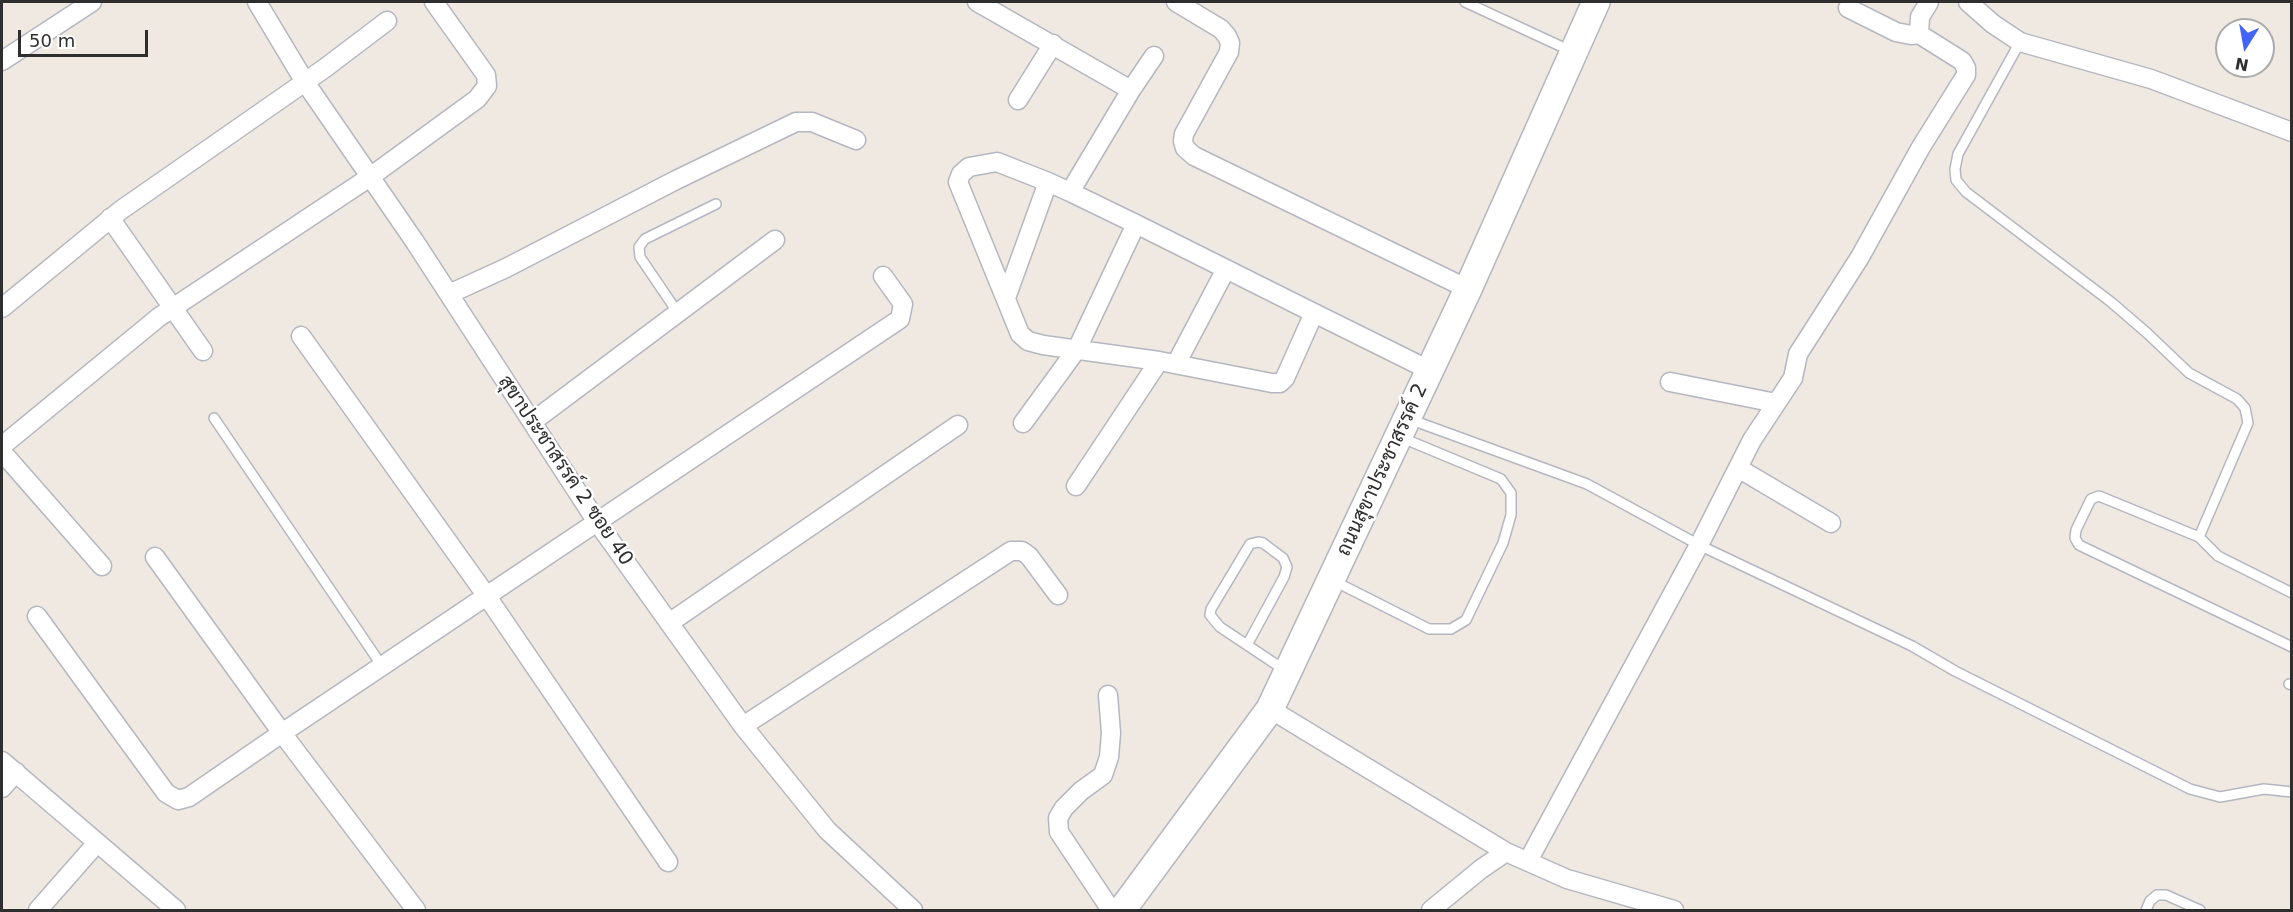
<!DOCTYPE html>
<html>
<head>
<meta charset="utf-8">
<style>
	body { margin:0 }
	#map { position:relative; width:2293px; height:912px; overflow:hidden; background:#efe9e1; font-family:"DejaVu Sans",sans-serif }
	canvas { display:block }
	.frame { position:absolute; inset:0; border:3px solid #2e2e2e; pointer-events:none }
	.north { position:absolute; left:2215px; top:18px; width:60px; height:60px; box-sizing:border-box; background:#fff; border:2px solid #ababab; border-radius:50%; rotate:191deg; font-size:16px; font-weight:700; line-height:24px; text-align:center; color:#2e2e2e }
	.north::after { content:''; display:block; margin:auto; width:21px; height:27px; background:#4264fb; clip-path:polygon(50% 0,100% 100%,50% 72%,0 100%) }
	.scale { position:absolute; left:18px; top:30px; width:130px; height:27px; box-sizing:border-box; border:3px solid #2e2e2e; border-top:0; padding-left:8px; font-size:18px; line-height:21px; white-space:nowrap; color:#2e2e2e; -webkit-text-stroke:4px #fff; paint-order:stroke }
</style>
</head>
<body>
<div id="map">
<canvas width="2293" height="912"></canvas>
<div class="frame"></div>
<div class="north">N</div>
<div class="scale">50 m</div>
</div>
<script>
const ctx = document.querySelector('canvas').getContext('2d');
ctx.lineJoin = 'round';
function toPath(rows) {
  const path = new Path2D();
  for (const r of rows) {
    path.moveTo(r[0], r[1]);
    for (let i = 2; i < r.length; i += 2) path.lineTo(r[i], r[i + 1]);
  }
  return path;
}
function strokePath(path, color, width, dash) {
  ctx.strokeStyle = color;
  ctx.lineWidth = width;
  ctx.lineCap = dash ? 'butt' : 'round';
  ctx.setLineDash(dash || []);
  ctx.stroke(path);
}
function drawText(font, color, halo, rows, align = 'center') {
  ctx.font = font + ' "DejaVu Sans",Sarabun,sans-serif';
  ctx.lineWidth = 5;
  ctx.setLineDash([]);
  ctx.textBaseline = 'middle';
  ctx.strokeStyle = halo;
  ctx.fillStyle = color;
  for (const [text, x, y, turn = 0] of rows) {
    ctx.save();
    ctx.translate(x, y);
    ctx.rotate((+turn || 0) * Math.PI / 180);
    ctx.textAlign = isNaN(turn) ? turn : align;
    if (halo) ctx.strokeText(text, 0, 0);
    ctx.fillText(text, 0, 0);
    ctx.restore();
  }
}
const lane = toPath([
	[1465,2,1571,51],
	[2020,42,1958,154,1955,169,1956,180,1966,192,2111,302,2147,333,2189,373,2237,399,2245,408,2248,423,2199,537],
	[678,313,640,257,639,247,645,239,716,204],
	[214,418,382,666],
	[1409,419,1587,484,1699,545,1912,646,1955,671,2190,789,2220,797,2264,789,2292,792],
	[1334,581,1429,629,1451,629,1466,620,1503,543,1511,515,1511,493,1501,479,1400,437],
	[2292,593,2218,556,2199,537,2099,496,2091,499,2076,530,2075,538,2079,545,2292,647],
	[1247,645,1284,577,1287,567,1283,558,1263,543,1258,542,1250,544,1211,609,1210,615,1220,627,1286,671],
	[2289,684,2292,685],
	[2146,910,2150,901,2157,895,2166,895,2200,910]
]);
const street = toPath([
	[257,2,305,82,415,242,597,522,743,726,827,830,913,910],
	[977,2,1131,90],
	[1176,2,1221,29,1227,36,1230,43,1229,52,1184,134,1183,141,1185,148,1194,156,1468,289],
	[1968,2,1993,24,2020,42,2151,79,2292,132],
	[1848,8,1896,32,1911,35,1919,34],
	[2,61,92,2],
	[1018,100,1053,44],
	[1070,192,1131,90,1154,56],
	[110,218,203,351],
	[449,294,506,268,676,180,796,122,812,122,856,140],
	[1006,298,1048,182],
	[2,308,121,210,325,68,387,21],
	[1314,313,1285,378,1280,383,1272,383,1159,361,1043,345,1028,341,1020,334,958,182,961,174,969,167,997,162,1048,182,1070,192,1136,224,1314,313,1429,370],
	[301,336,486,595,668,862],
	[1176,364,1226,269],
	[1670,382,1776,403],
	[532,422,775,240],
	[1023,423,1077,349,1136,224],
	[2,446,159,317,370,177,477,99,487,86,486,75,434,2],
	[2,452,102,566],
	[1738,468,1831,523],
	[1076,486,1159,361],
	[155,557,282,733,416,910],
	[37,616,166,793,178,800,189,797,282,733,900,319,903,304,883,276],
	[669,623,958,425],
	[1108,695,1111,733,1109,757,1103,775,1081,791,1064,808,1058,818,1059,832,1111,910],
	[1270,709,1506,852,1567,879,1674,910],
	[743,726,1011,551,1022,551,1029,556,1058,595],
	[2,761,176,910],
	[2,788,16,772],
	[1528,861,1699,545,1752,440,1793,378,1798,354,1860,257,1921,147,1966,75,1966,68,1962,61,1919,34,1920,17,1929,2],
	[38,910,96,844],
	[1431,910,1481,869,1506,852]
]);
const secondary = toPath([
	[1122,910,1270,709,1468,289,1596,2]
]);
strokePath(lane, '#b4b7c1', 12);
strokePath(street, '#b4b7c1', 21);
strokePath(secondary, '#b4b7c1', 30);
strokePath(lane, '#fff', 9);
strokePath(street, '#fff', 18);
strokePath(secondary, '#fff', 27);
drawText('20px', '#2e2e2e', '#fff', [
	["ถนนสุขาประชาสรรค์ 2",1383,470,-65],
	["สุขาประชาสรรค์ 2 ซอย 40",565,471,56]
]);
</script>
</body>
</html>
